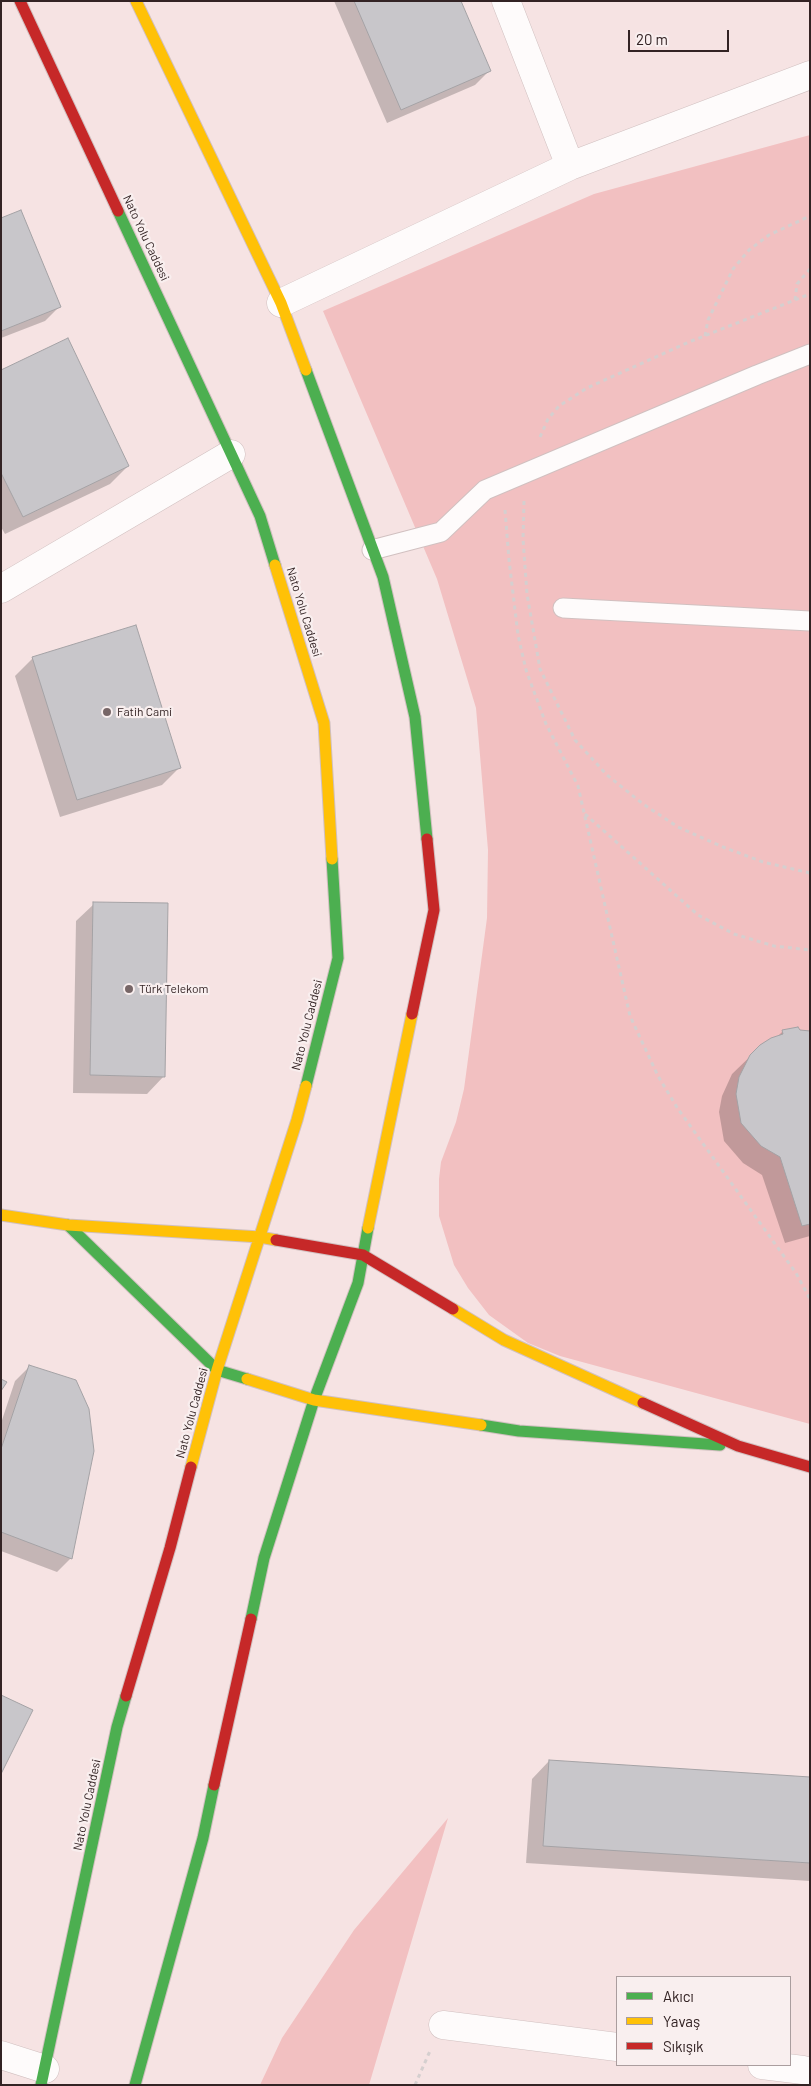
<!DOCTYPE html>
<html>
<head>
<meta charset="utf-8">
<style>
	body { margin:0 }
	#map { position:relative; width:811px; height:2086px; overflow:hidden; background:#f6e3e3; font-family:Barlow,sans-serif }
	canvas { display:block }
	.frame { position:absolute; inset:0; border:2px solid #332324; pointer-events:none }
	.legend { position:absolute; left:616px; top:1976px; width:175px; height:90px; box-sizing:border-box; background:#f9efef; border:1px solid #aa9d9e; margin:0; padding:6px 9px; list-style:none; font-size:15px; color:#332324 }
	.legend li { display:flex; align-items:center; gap:10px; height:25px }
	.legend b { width:25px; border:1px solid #aa9d9e }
	.scale { position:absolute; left:628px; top:30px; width:101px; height:22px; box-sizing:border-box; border:2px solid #332324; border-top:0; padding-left:6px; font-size:15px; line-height:18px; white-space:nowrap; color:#332324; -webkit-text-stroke:4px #f9efef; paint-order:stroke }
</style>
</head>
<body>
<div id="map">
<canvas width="811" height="2086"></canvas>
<div class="frame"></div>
<ul class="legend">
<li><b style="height:6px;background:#4caf50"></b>Akıcı</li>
<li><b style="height:6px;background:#ffc107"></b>Yavaş</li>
<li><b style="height:6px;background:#c62828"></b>Sıkışık</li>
</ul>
<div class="scale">20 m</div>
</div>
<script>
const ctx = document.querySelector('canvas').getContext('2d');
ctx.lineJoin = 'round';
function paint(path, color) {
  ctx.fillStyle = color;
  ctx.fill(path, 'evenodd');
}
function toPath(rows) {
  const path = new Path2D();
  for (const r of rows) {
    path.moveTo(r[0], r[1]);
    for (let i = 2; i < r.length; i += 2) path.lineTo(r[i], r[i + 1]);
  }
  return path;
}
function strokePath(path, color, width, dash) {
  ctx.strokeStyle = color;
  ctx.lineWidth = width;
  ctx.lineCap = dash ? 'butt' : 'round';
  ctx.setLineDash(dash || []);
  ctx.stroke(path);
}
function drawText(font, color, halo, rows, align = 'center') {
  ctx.font = font + ' Barlow,sans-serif';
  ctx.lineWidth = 4.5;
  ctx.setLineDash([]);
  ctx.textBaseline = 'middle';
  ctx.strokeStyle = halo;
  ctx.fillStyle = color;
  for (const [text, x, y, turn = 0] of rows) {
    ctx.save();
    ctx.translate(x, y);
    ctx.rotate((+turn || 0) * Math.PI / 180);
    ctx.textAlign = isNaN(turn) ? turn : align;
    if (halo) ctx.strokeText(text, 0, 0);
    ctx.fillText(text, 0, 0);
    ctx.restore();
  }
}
paint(toPath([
	[810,135,810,1424,560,1356,528,1343,489,1315,468,1288,454,1265,439,1216,439,1179,441,1162,456,1122,464,1089,487,918,488,850,476,708,437,579,323,311,594,194],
	[448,1818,369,2085,260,2085,282,2038,354,1930]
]), '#f2c0c1');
paint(toPath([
	[334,1,459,1,489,71,475,85,387,123],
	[1,219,59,307,45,321,1,338],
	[1,371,128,466,110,484,5,534,1,527],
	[33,658,180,767,162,785,60,817,15,676],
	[94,904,164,1076,147,1094,73,1093,76,921],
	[783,1031,810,1033,810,1236,785,1243,762,1175,743,1163,724,1141,719,1112,722,1096,732,1074,761,1046,777,1037],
	[29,1367,71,1558,57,1572,1,1551,1,1423,15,1381],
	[549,1761,810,1779,810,1881,526,1863,532,1779]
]), '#0003');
const building = toPath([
	[354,1,461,1,491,71,401,110,354,1],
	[21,210,61,307,1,331,1,218,21,210],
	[68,338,129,466,23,517,1,473,1,370,68,338],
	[136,625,181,768,77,800,32,657,136,625],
	[93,902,168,903,165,1077,90,1075,93,902],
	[798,1027,800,1030,810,1031,810,1224,802,1226,780,1157,761,1146,741,1123,736,1094,739,1077,750,1055,760,1045,771,1038,783,1034,782,1030,798,1027],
	[29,1365,76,1380,89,1409,94,1451,72,1559,1,1532,1,1449,29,1365],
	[1,1379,7,1382,1,1391,1,1379],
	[1,1695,33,1710,1,1774,1,1695],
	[549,1760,810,1777,810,1863,543,1846,549,1760]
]);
paint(building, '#c8c6ca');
strokePath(building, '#a4a2a5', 1);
const lane = toPath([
	[372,550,441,532,485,490,757,375,810,354],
	[563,608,810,621]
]);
const street = toPath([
	[506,1,570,166],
	[281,303,570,166,810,75],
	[1,589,231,454],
	[443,2025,617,2047],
	[1,2055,45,2069],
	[762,2065,803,2070,810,2072]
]);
const fast = toPath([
	[118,211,260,516,275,565],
	[306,370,383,577,415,717,427,839],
	[306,1086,338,958,332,859],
	[68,1225,217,1370,247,1379],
	[481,1425,519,1431,720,1445],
	[251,1619,264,1558,314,1400,358,1283,368,1228],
	[41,2085,117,1727,126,1696],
	[135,2085,203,1838,214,1785]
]);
const slow = toPath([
	[136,1,281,303,306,370],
	[275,565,324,723,332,859],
	[1,1215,68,1225,260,1237,276,1240],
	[368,1228,412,1014],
	[453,1309,504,1340,643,1403],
	[247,1379,314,1400,481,1425],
	[191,1467,217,1370,297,1120,306,1086]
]);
const jam = toPath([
	[20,1,118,211],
	[412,1014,434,910,427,839],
	[276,1240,363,1255,453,1309],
	[643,1403,738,1446,810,1467],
	[126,1696,170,1548,191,1467],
	[214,1785,251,1619]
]);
strokePath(lane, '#d1c0c0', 21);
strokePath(street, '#d1c0c0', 29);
strokePath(fast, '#d1c0c0', 13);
strokePath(slow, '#d1c0c0', 13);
strokePath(jam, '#d1c0c0', 13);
strokePath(toPath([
	[795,300,797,284,810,269],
	[705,336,708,320,733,269,749,250,769,235,810,216],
	[540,437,548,419,559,406,587,388,689,342,810,294],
	[524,501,523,539,527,594,540,669,575,740,607,775,643,804,678,827,723,847,763,862,810,873],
	[505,510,509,560,518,635,526,670,546,724,578,786,630,1016,658,1076,678,1109,796,1273,810,1299],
	[585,814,698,915,734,934,774,946,810,950],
	[415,2085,430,2051]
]), '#d5cfcf', 3, [4, 4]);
strokePath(lane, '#fefbfb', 19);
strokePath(street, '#fefbfb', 28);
strokePath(fast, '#4caf50', 11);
strokePath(slow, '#ffc107', 11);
strokePath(jam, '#c62828', 11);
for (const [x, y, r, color] of [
	[107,712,5,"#776667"],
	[129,989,5,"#776667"]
]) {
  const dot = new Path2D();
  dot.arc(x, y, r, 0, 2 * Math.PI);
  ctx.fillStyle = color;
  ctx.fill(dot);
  strokePath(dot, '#f9efef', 2);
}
drawText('12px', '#332324', '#f9efef', [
	["Nato Yolu Caddesi",146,238,65],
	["Nato Yolu Caddesi",304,612,73],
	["Nato Yolu Caddesi",307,1025,-76],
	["Nato Yolu Caddesi",192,1413,-75],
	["Nato Yolu Caddesi",87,1805,-78]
]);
drawText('12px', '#332324', '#f9efef', [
	["Fatih Cami",117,712],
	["Türk Telekom",139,989]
], 'left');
</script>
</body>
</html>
